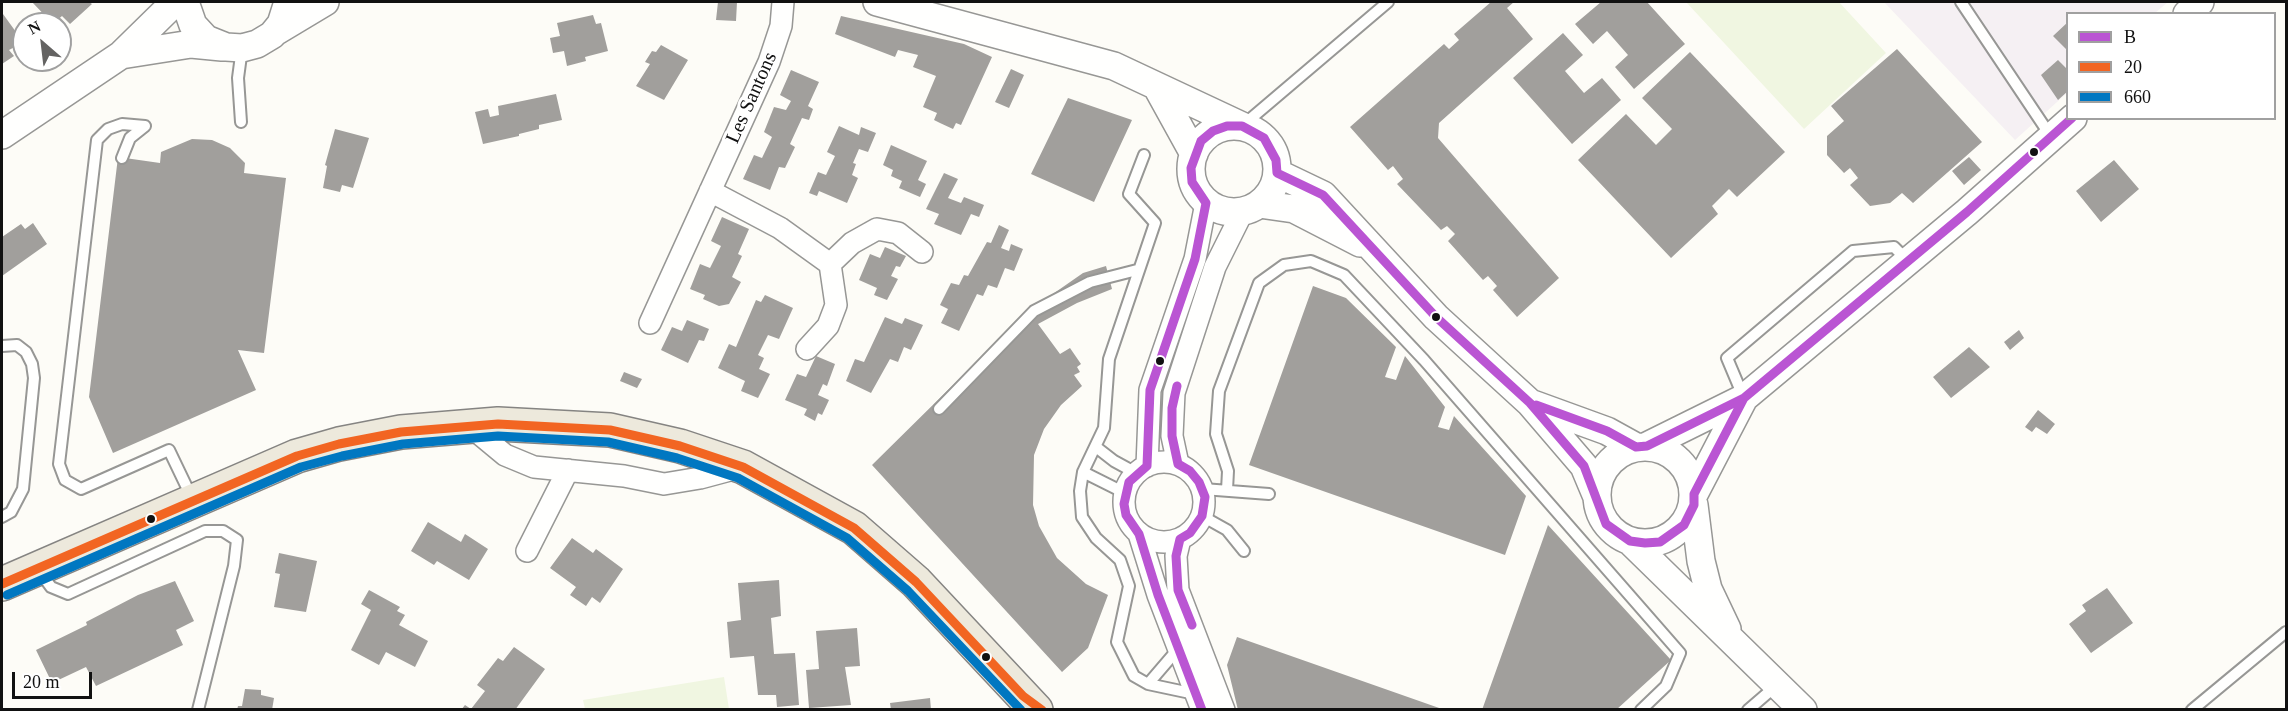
<!DOCTYPE html>
<html>
<head>
<meta charset="utf-8">
<style>
	body { margin:0 }
	#map { position:relative; width:2288px; height:711px; overflow:hidden; background:#fdfcf7; font-family:Georgia,serif }
	canvas { display:block }
	.frame { position:absolute; inset:0; border:3px solid #111; pointer-events:none }
	.legend { position:absolute; left:2066px; top:12px; width:210px; height:108px; box-sizing:border-box; background:#fff; border:2px solid #a0a0a0; margin:0; padding:8px 10px; list-style:none; font-size:18px; color:#111 }
	.legend li { display:flex; align-items:center; gap:12px; height:30px }
	.legend b { width:30px; border:2px solid #a0a0a0 }
	.north { position:absolute; left:12px; top:12px; width:60px; height:60px; box-sizing:border-box; background:#fff; border:2px solid #a0a0a0; border-radius:50%; rotate:332deg; font-size:16px; font-weight:700; line-height:24px; text-align:center; color:#111 }
	.north::after { content:''; display:block; margin:auto; width:21px; height:27px; background:#646362; clip-path:polygon(50% 0,100% 100%,50% 72%,0 100%) }
	.scale { position:absolute; left:12px; top:672px; width:80px; height:27px; box-sizing:border-box; border:3px solid #111; border-top:0; padding-left:8px; font-size:18px; line-height:21px; white-space:nowrap; color:#111; -webkit-text-stroke:4px #fff; paint-order:stroke }
</style>
</head>
<body>
<div id="map">
<canvas width="2288" height="711"></canvas>
<div class="frame"></div>
<ul class="legend">
<li><b style="height:8px;background:#ba55d3"></b>B</li>
<li><b style="height:8px;background:#f26522"></b>20</li>
<li><b style="height:8px;background:#0077c1"></b>660</li>
</ul>
<div class="north">N</div>
<div class="scale">20 m</div>
</div>
<script>
const ctx = document.querySelector('canvas').getContext('2d');
ctx.lineJoin = 'round';
function paint(path, color) {
  ctx.fillStyle = color;
  ctx.fill(path, 'evenodd');
}
function toPath(rows) {
  const path = new Path2D();
  for (const r of rows) {
    if (r.length === 3) {
      path.moveTo(r[0] + r[2], r[1]);
      path.arc(r[0], r[1], r[2], 0, 2 * Math.PI);
      continue;
    }
    path.moveTo(r[0], r[1]);
    for (let i = 2; i < r.length; i += 2) path.lineTo(r[i], r[i + 1]);
  }
  return path;
}
function strokePath(path, color, width, dash) {
  ctx.strokeStyle = color;
  ctx.lineWidth = width;
  ctx.lineCap = dash ? 'butt' : 'round';
  ctx.setLineDash(dash || []);
  ctx.stroke(path);
}
function drawText(font, color, halo, rows, align = 'center') {
  ctx.font = font + ' Georgia,serif';
  ctx.lineWidth = 6;
  ctx.setLineDash([]);
  ctx.textBaseline = 'middle';
  ctx.strokeStyle = halo;
  ctx.fillStyle = color;
  for (const [text, x, y, turn = 0] of rows) {
    ctx.save();
    ctx.translate(x, y);
    ctx.rotate((+turn || 0) * Math.PI / 180);
    ctx.textAlign = isNaN(turn) ? turn : align;
    if (halo) ctx.strokeText(text, 0, 0);
    ctx.fillText(text, 0, 0);
    ctx.restore();
  }
}
paint(toPath([
	[1884,2,2168,2,2155,13,2068,14,2067,93,2015,140]
]), '#f5f0f3');
paint(toPath([
	[1686,2,1839,2,1886,53,1804,129],
	[724,677,729,709,585,709,583,700]
]), '#f0f6e1');
paint(toPath([
	[32,2,89,2,92,4,70,24,62,16,53,24],
	[718,2,737,2,736,21,716,20],
	[1491,2,1514,2,1507,8,1533,39,1439,123,1438,138,1559,278,1517,317,1493,290,1497,286,1488,276,1483,280,1448,241,1455,234,1447,226,1441,230,1397,184,1403,179,1393,166,1388,170,1350,127,1444,44,1449,49,1459,40,1454,34],
	[1601,2,1647,2,1685,44,1634,89,1615,67,1628,55,1607,31,1593,44,1575,24],
	[3,14,16,32,24,26,24,46,22,43,9,50,14,56,2,64],
	[593,15,596,24,601,23,608,51,585,57,586,61,567,66,564,51,553,53,550,38,560,36,557,23],
	[841,16,964,44,992,57,961,125,956,123,953,129,940,123,934,120,937,113,923,107,936,76,913,67,918,55,898,50,895,57,835,34],
	[2068,22,2068,51,2053,36],
	[1563,33,1583,55,1565,71,1584,93,1602,78,1621,100,1572,144,1513,78],
	[661,45,688,60,664,100,636,86,650,64,645,62,652,51,656,52],
	[1897,49,1982,142,1913,203,1902,193,1890,203,1870,206,1850,185,1858,178,1850,168,1844,173,1827,155,1827,136,1844,121,1831,106],
	[1690,52,1785,152,1737,197,1729,189,1712,206,1718,214,1671,258,1578,160,1626,114,1656,145,1672,129,1642,98],
	[2058,60,2068,70,2068,91,2058,100,2041,75],
	[1011,69,1024,75,1009,108,995,102],
	[791,70,819,82,808,106,813,109,809,120,802,118,790,144,795,147,785,168,779,167,770,190,743,179,754,155,762,158,772,137,764,132,774,107,786,110,791,101,780,95],
	[556,94,562,120,539,125,539,129,519,134,519,136,483,144,475,112,488,109,490,117,499,115,498,106],
	[1068,98,1132,120,1094,202,1031,174],
	[839,126,859,135,861,127,876,133,868,152,859,149,853,163,856,164,852,175,858,178,847,203,819,191,817,196,809,193,818,172,826,175,835,156,827,152],
	[335,129,369,138,353,188,342,185,340,192,323,188,327,166,325,165],
	[192,139,212,140,230,148,245,163,244,173,286,178,264,353,238,350,256,390,113,453,89,397,118,157,160,163,161,152],
	[891,145,927,161,918,180,926,184,920,197,899,188,902,181,891,176,893,170,883,165],
	[1969,157,1981,170,1964,185,1952,171],
	[2114,160,2139,189,2101,222,2076,191],
	[944,173,958,179,948,198,961,203,964,197,984,205,979,217,971,214,961,235,934,224,939,214,926,209],
	[722,217,749,229,738,254,742,256,732,277,741,282,729,304,719,306,703,299,705,295,690,289,700,264,710,268,721,246,711,241],
	[33,223,47,244,2,276,2,237,21,224,25,229],
	[999,225,1009,230,1001,248,1009,251,1011,244,1023,249,1014,271,1005,268,997,288,988,285,983,296,977,294,959,331,941,323,948,309,940,305,951,283,959,285,964,275,968,276,987,242,991,243],
	[885,247,906,256,900,267,896,266,891,276,898,279,887,300,874,295,877,288,859,280,870,254,880,258],
	[1106,266,1112,289,1077,303,1038,324,1060,354,1070,348,1081,364,1077,367,1080,372,1074,375,1082,386,1061,405,1044,429,1034,455,1033,505,1039,526,1057,558,1086,584,1108,595,1088,648,1062,672,872,465,1027,312,1083,273],
	[1313,286,1346,298,1396,347,1385,377,1396,380,1405,356,1445,407,1438,427,1449,430,1454,416,1526,496,1505,555,1249,465],
	[765,295,793,308,779,339,768,335,758,355,764,358,759,369,770,374,758,398,741,391,745,381,718,368,729,344,736,347,756,300,761,302],
	[885,317,902,324,905,318,923,325,911,350,904,347,898,362,890,359,871,393,846,381,855,359,864,362],
	[687,320,709,329,704,341,699,340,688,363,661,350,672,327,682,331],
	[2019,330,2024,338,2010,350,2004,342],
	[1969,347,1990,367,1951,398,1933,377],
	[816,356,835,364,827,386,823,384,818,395,829,400,822,415,818,413,815,421,804,415,807,409,785,400,797,374,806,377],
	[624,372,642,379,637,388,620,381],
	[2038,410,2055,424,2047,434,2036,427,2032,432,2025,427],
	[428,522,461,542,465,534,488,549,469,580,437,561,434,565,411,551],
	[1548,525,1671,660,1616,710,1482,710],
	[572,538,593,553,596,549,623,569,600,603,592,597,586,606,570,595,576,587,550,568],
	[279,553,317,561,306,612,274,607,280,574,275,573],
	[779,580,781,616,771,618,774,654,795,653,799,705,777,707,776,695,758,695,754,656,730,658,727,622,741,620,738,583],
	[175,581,194,621,176,630,183,645,96,686,86,667,52,683,36,650,87,625,86,622,138,595],
	[2107,588,2133,623,2091,653,2069,624,2086,611,2082,605],
	[369,590,400,607,397,611,405,615,399,625,428,641,415,667,386,652,379,665,351,650,371,610,361,604],
	[857,628,860,666,845,667,851,705,809,708,806,670,819,669,816,631],
	[1237,637,1442,709,1442,710,1238,710,1227,665],
	[514,647,545,669,515,710,461,710,465,705,471,709,485,691,477,685,498,658,503,661],
	[245,689,261,690,261,695,274,698,272,710,237,710,238,706,242,706],
	[930,698,931,710,891,710,890,703]
]), '#a19f9c');
const service = toPath([
	[1961,2,2052,138],
	[241,122,238,78,242,48],
	[145,126,122,124,108,129,97,140,59,464,65,480,81,489,169,450,192,498],
	[1242,126,1388,2],
	[1144,155,1129,194,1155,223,1109,359,1104,428,1083,472,1080,491,1082,517,1096,538,1120,560,1129,586,1117,642,1134,676,1148,684,1195,694],
	[122,158,130,138,145,126],
	[2,346,17,345,26,352,32,364,34,378,23,489,11,512,2,517],
	[1743,396,1727,358,1853,251,1894,247,1907,260],
	[939,409,1034,311,1090,282,1137,270],
	[1096,447,1114,461,1136,473],
	[1083,472,1125,493],
	[1203,489,1269,494],
	[1227,490,1228,471,1216,434,1219,391,1259,283,1284,265,1311,261,1344,275,1424,360,1680,653,1666,686,1641,710],
	[1202,516,1227,530,1244,551],
	[40,572,51,587,68,594,205,531,223,531,237,540,234,566,198,710],
	[1148,684,1178,649],
	[1748,710,1777,685],
	[2192,710,2286,632]
]);
const minor = toPath([
	[710,191,780,228,830,264,852,243,877,229,898,233,922,252],
	[650,323,769,62,781,26,783,2],
	[807,349,828,326,836,305,830,264],
	[470,426,505,455,534,467,624,476,664,484,700,478,741,467],
	[1164,502,40],
	[1178,464,1172,436,1174,393,1215,267,1243,211],
	[1147,466,1150,390,1195,259,1206,203],
	[1139,534,1158,595,1202,710],
	[1180,539,1176,556,1178,590,1224,710],
	[527,551,568,470]
]);
const tertiary = toPath([
	[185,2,193,25,206,39,226,47,242,48,257,44,272,35,281,24,288,2],
	[877,2,1114,66,1242,126],
	[2187,14,2200,2],
	[275,32,325,2],
	[121,55,191,44,222,47],
	[1157,87,1194,154],
	[1234,169,43],
	[2,135,121,55,175,2],
	[1277,173,1323,195,1436,317,1530,403,1584,466,1597,497],
	[1259,204,1294,209,1360,243],
	[1530,403,1607,431,1636,447],
	[1647,446,1744,398,1967,212,2073,118],
	[1645,495,48],
	[1694,494,1744,398],
	[1694,505,1701,561,1708,589,1727,629],
	[1630,541,1803,710]
]);
const primary = toPath([
	[2,584,297,456,339,444,401,432,498,424,610,430,680,446,743,467,854,528,916,582,1036,710]
]);
strokePath(service, '#979795', 14);
strokePath(minor, '#979795', 24);
strokePath(tertiary, '#979795', 30);
strokePath(primary, '#858482', 36);
strokePath(service, '#fffffe', 10);
strokePath(minor, '#fffffe', 21);
strokePath(tertiary, '#fffffe', 27);
strokePath(primary, '#ede9dc', 33);
strokePath(toPath([
	[1177,386,1172,408,1172,436,1178,464,1190,471,1199,482,1205,497,1202,516,1190,533,1180,539,1176,556,1178,590,1192,625],
	[1536,405,1607,431,1636,447,1647,446,1744,398,1756,388],
	[1202,710,1158,595,1139,534,1126,515,1124,504,1129,482,1147,466,1150,390,1195,259,1206,203,1192,182,1191,168,1201,141,1213,131,1227,126,1242,126,1264,138,1276,160,1277,173,1323,195,1436,317,1530,403,1584,466,1606,524,1630,541,1645,543,1660,542,1684,525,1694,505,1694,494,1744,398,1967,212,2072,118]
]), '#ba55d3', 9);
strokePath(toPath([
	[2,584,297,456,339,444,401,432,498,424,610,430,680,446,743,467,854,528,916,582,1023,696,1042,710]
]), '#f26522', 9);
strokePath(toPath([
	[7,595,301,467,342,456,403,444,498,436,608,442,677,458,738,478,847,538,908,591,1021,710]
]), '#0077c1', 9);
for (const [x, y, r, color] of [
	[2034,152,5,"#111"],
	[1436,317,5,"#111"],
	[1160,361,5,"#111"],
	[151,519,5,"#111"],
	[986,657,5,"#111"]
]) {
  const dot = new Path2D();
  dot.arc(x, y, r, 0, 2 * Math.PI);
  ctx.fillStyle = color;
  ctx.fill(dot);
  strokePath(dot, '#fff', 2);
}
drawText('20px', '#111', '#fff', [
	["Les Santons",752,98,-66]
]);
</script>
</body>
</html>
